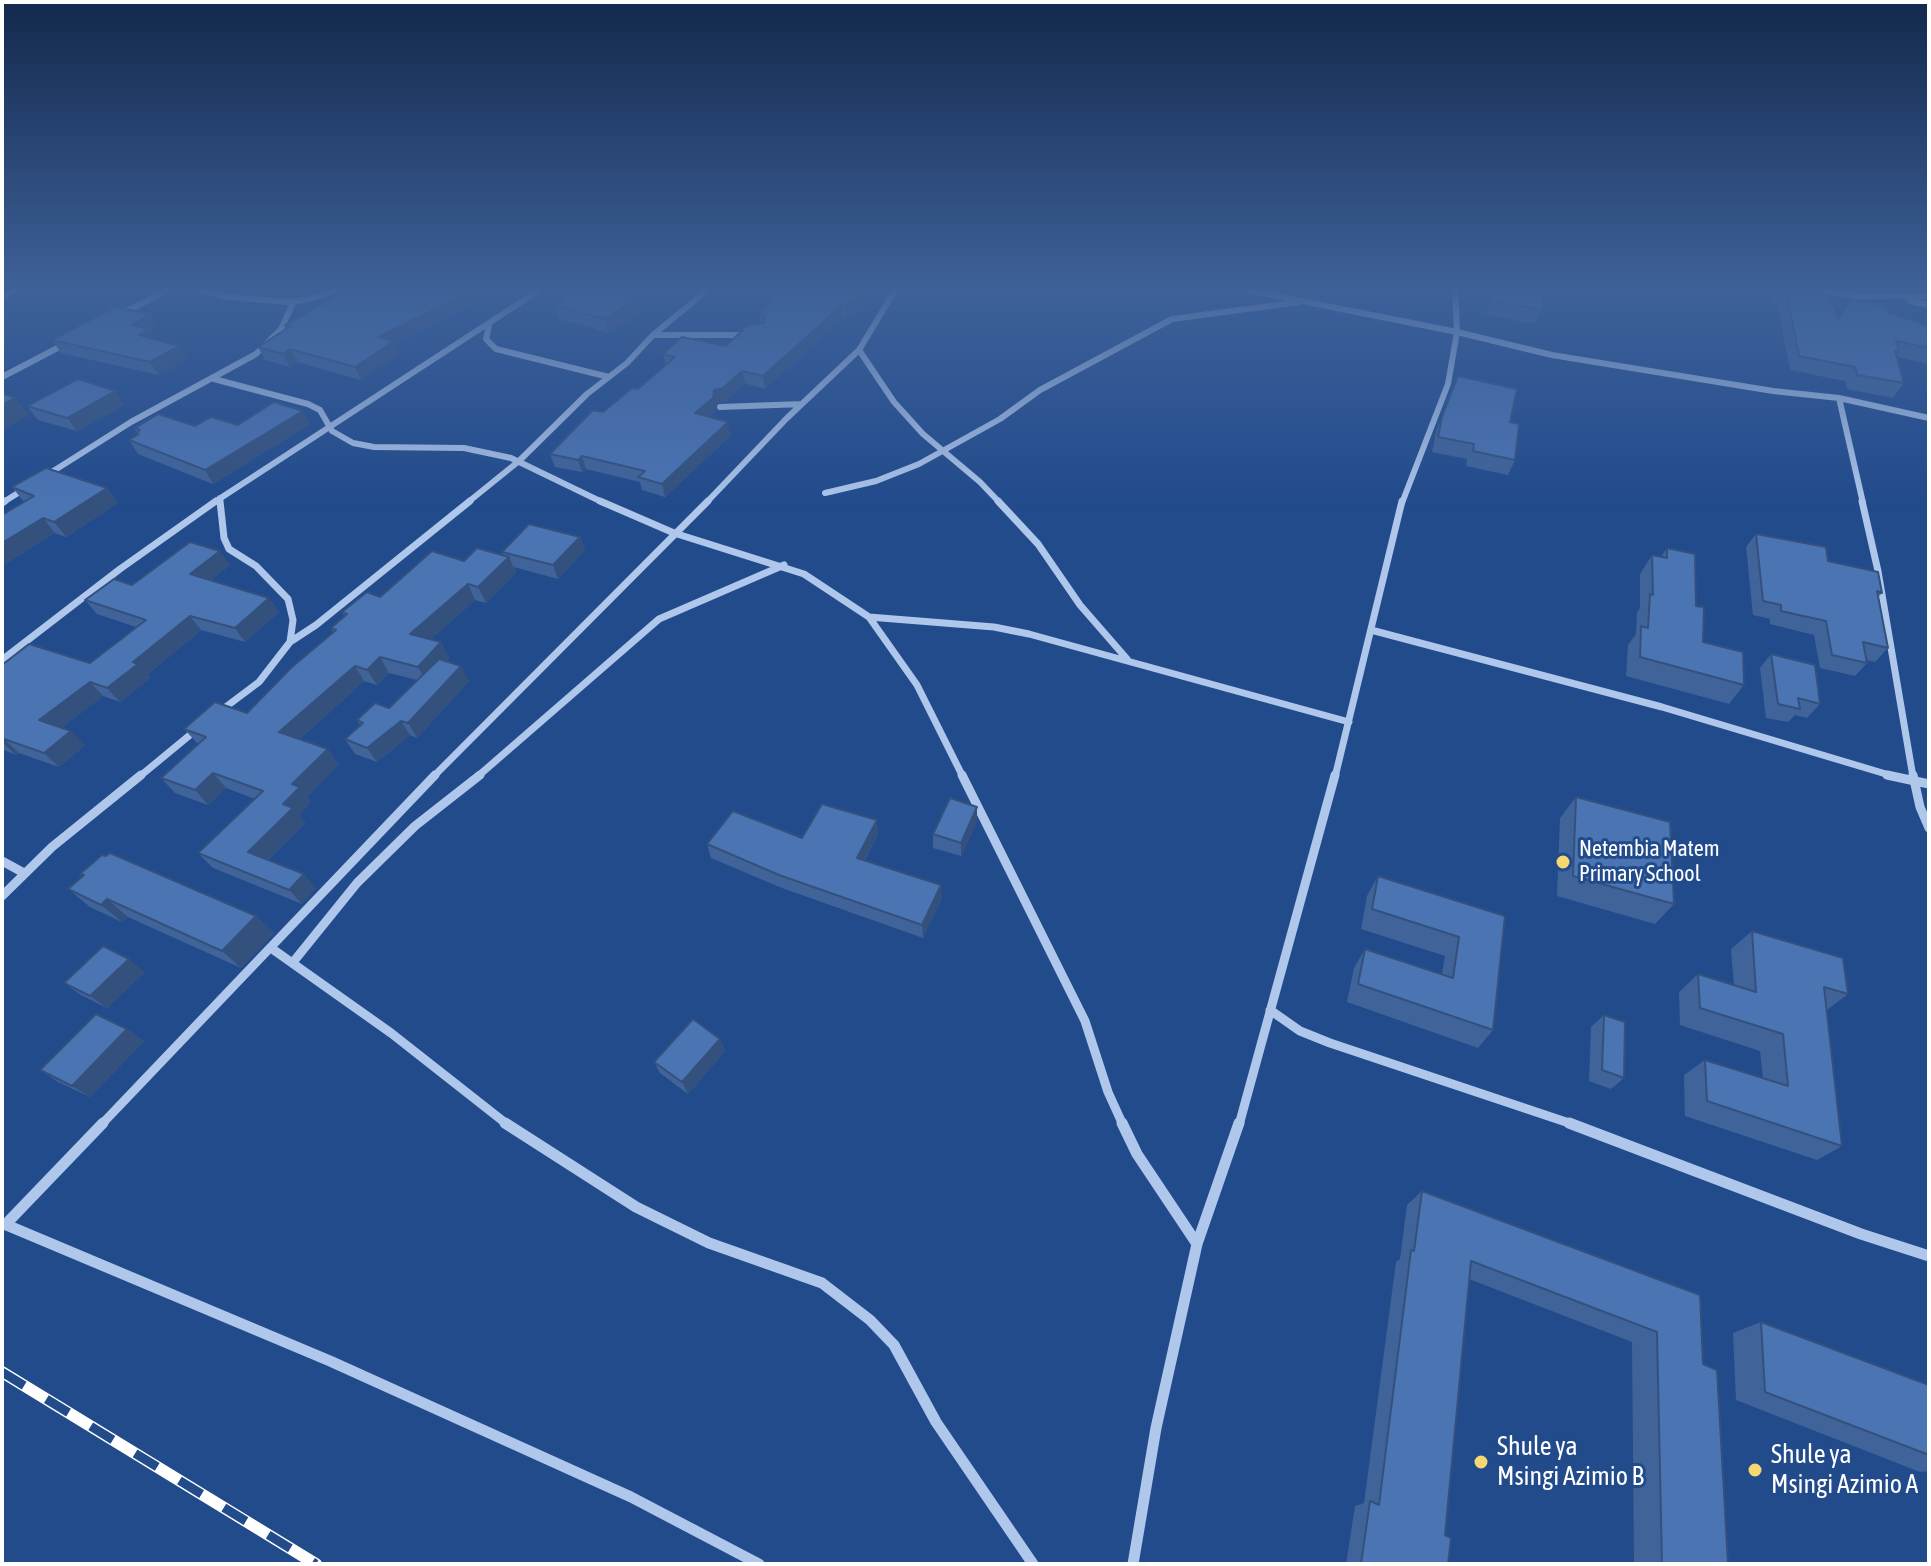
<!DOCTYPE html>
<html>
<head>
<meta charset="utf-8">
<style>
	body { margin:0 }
	#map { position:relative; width:1931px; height:1566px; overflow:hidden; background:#224b8c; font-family:"Asap Condensed",sans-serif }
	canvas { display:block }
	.frame { position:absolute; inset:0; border:4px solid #fff; pointer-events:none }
</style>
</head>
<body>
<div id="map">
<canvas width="1931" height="1566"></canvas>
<div class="frame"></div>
</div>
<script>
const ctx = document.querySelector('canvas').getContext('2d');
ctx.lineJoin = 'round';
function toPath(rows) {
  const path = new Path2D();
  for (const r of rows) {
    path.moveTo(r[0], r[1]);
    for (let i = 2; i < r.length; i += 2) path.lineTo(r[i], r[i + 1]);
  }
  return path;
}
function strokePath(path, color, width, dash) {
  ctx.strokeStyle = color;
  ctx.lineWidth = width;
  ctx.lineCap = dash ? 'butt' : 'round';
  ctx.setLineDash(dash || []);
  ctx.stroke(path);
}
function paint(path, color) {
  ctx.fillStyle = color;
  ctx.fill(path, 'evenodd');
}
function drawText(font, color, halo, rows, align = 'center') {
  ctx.font = font + ' "Asap Condensed",sans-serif';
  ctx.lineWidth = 6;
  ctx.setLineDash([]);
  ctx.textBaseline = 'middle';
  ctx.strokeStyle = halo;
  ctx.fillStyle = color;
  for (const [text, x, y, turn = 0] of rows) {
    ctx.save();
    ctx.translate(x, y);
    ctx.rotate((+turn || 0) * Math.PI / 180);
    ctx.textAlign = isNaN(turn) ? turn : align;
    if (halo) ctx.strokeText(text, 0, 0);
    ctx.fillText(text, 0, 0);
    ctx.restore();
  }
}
strokePath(toPath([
	[185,287,231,297,286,302,305,300,348,287],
	[1232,287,1457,332,1552,355,1773,391,1839,398,1929,418],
	[1799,287,1858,296,1929,296],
	[2,296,20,287],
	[1910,301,1929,305],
	[119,315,173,287],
	[489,325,486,339,496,349,609,377],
	[654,335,745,335],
	[859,350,894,402,923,434,980,482,1000,503],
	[2,377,65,344],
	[214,379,308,404,320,410,332,431,353,443,374,447,464,448,511,458,604,503],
	[1839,398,1863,503],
	[720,407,802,404],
	[47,475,131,422,256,354,281,329,294,301],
	[825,493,876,481,919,464,1000,419,1040,390,1172,319,1299,302],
	[220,498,220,503],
	[2,503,26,488],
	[213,503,544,287],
	[467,503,519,461,587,394,627,363,653,335,711,287],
	[706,503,786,419,859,350,897,287],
	[1402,503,1448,384,1457,332,1455,287]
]), '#afc7eb', 6);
strokePath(toPath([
	[220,501,224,538,229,549,256,566,288,599,293,620,290,642],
	[600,501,674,533,804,574,869,617,994,627,1029,634,1349,722],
	[998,501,1038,544,1080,605,1127,659],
	[1862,501,1878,571,1913,777],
	[2,503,5,501],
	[869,617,917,685,963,777],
	[1371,630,1662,707,1896,777],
	[2,660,120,569,216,501],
	[219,712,259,682,290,642,316,625,470,501],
	[139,777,196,730],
	[433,777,708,501],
	[477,777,659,619,784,565],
	[1335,777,1402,501]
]), '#afc7eb', 7);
strokePath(toPath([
	[962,775,1085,1021,1108,1092,1123,1125],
	[1887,775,1929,784],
	[1913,775,1920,807,1929,828],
	[2,861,24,873],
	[2,896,52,847,141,775],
	[271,948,391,1033,508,1125],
	[294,961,357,883,415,826,480,775],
	[1270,1010,1300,1031,1330,1043,1575,1125],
	[101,1125,435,775],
	[1239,1125,1335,775]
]), '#afc7eb', 9);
strokePath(toPath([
	[505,1123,636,1207,709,1243,822,1283,870,1320,894,1345,936,1422,1033,1564],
	[1122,1123,1137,1154,1197,1244],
	[1569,1123,1861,1234,1929,1256],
	[2,1223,330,1361,631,1497,759,1564],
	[5,1225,103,1123],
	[1133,1564,1156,1428,1197,1244,1239,1123]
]), '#afc7eb', 11);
const rail = toPath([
	[2,1372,316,1564]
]);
strokePath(rail, '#fff', 12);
strokePath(rail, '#224b8c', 9, [26]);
paint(toPath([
	[349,287,471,287,468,288,474,290,479,302,395,344,399,354,361,380,297,362,290,367,265,360,258,347,287,329,285,325,350,288],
	[548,287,651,287,638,298,642,312,608,333,560,319,556,305,559,303,558,297,562,294,549,290],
	[782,287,881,287,858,311,847,318,843,317,765,389,745,383,726,401,716,402,715,411,708,417,731,435,665,497,642,490,640,482,586,469,582,472,555,467,550,454,603,412,638,389,666,365,663,354,726,346,761,324,759,314,765,308,764,301],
	[1494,287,1545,287,1541,310,1535,324,1486,315],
	[1765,287,1821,287,1839,318,1887,312,1929,326,1929,364,1897,357,1904,383,1893,398,1847,389,1845,381,1790,370,1777,304,1773,304],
	[150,314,158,327,151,331,156,339,187,359,159,375,61,353,52,340],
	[1458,376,1510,422,1515,460,1508,475,1466,466,1467,459,1432,452,1436,432],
	[124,405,77,431,38,420,27,406],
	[310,424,213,484,138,454,129,440,137,435,135,428,238,425],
	[12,487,107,488,118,503,66,537,55,533,5,564,2,563,2,515,24,502],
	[1756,534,1828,561,1882,593,1878,597,1888,648,1875,662,1867,660,1867,663,1855,676,1820,668,1814,635,1770,624,1770,619,1753,615,1746,547],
	[580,537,585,550,558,579,514,567,516,573,486,603,475,600,431,639,441,642,449,658,446,662,469,681,417,738,410,735,377,762,355,754,345,739,360,725,357,720,389,708,417,680,389,673,377,685,364,681,300,739,339,764,307,797,311,802,299,815,305,823,268,860,316,888,302,904,213,868,198,853,255,799,226,788,208,805,175,793,161,778,198,744,184,729,247,713,333,632,331,628,344,616,342,612,464,561,503,555,502,552],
	[1667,548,1696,606,1703,642,1744,685,1729,704,1626,676,1628,645,1636,634,1637,613,1640,608,1640,574,1652,555,1661,557],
	[230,565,211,580,269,598,279,612,245,642,201,630,147,675,151,678,120,702,103,696,61,728,85,745,59,767,19,753,16,755,2,749,2,665,90,663,136,627,97,614,85,600,132,585],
	[1771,654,1820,704,1807,718,1795,715,1788,722,1766,718,1760,668],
	[1576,797,1674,904,1655,924,1557,896,1560,818],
	[977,821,961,856,933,848,933,834],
	[878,834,865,860,942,898,923,938,782,888,711,858,707,844],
	[80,874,256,916,274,933,241,968,128,917,122,922,90,907,68,889,83,876],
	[1378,876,1505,916,1493,1030,1478,1048,1347,1002,1354,968,1365,949,1442,974,1445,956,1361,929,1367,896],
	[1752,931,1848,994,1827,1010,1842,1146,1817,1160,1685,1116,1684,1075,1705,1060,1763,1078,1760,1051,1680,1025,1679,992,1698,974,1734,985,1731,949],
	[145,972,107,1008,81,995,64,983],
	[1604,1015,1624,1078,1611,1089,1589,1081,1591,1027],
	[127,1029,144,1041,90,1097,58,1082,40,1070],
	[720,1039,725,1051,688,1094,660,1073,654,1062],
	[1422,1191,1700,1295,1703,1364,1728,1564,1634,1564,1632,1342,1469,1279,1445,1535,1448,1564,1346,1564,1355,1506,1364,1503,1396,1262,1400,1259,1407,1205],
	[1761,1322,1929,1385,1929,1471,1920,1472,1736,1400,1733,1333]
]), '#40649a');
paint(toPath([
	[633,287,651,287,638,298,642,312,608,333,604,319,624,295],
	[868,287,881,287,858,311,847,318,846,306],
	[474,290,479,302,395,344,399,354,361,380,355,367,378,337],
	[842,305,843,317,765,389,763,376],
	[150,314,158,327,151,331,157,341,147,348,132,325],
	[179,346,187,359,159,375,150,362],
	[290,349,297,362,290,367,283,354],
	[742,371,745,383,726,401,716,402,715,411,698,426,695,413,714,390],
	[115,391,124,405,77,431,67,418],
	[15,398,29,415,2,430,2,405],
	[303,411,310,424,213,484,205,470],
	[728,422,731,435,665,497,662,484],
	[582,456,586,469,582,472,578,460],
	[107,488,118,503,66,537,54,522],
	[43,518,55,533,5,564,2,561,2,543],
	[580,537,585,550,558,579,553,565],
	[220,551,230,565,201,588,190,574],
	[509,557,516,573,486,603,478,587],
	[468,584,475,600,419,650,410,634],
	[269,598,279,612,245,642,235,628],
	[190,616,201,630,147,675,151,678,120,702,107,688,133,662],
	[441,642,449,658,427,683,418,667],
	[380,657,389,673,377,685,367,670],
	[355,666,364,681,291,747,279,732],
	[461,666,469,681,417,738,408,723],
	[90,682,103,696,53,734,39,720],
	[401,721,410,735,377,762,367,748],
	[71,731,85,745,59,767,44,753],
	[4,739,19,753,16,755,2,742],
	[328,749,339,764,307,797,311,802,299,815,305,823,261,866,248,852,283,804,292,784],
	[213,773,226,788,208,805,195,790],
	[977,807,977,821,961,856,961,843],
	[877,820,878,834,859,871,857,858],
	[304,874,316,888,302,904,289,890],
	[941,885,942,898,923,938,922,925],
	[107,899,128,917,122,922,101,905],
	[256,916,274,933,241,968,222,951],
	[129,959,145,972,107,1008,90,996],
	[127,1029,144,1041,90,1097,72,1086],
	[720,1039,725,1051,688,1094,682,1082]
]), '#34517d');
const building = toPath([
	[353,287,462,287,474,290,378,337,394,341,355,367,290,349,283,354,258,347,291,326,285,325,353,287],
	[572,287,633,287,624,295,638,298,604,319,556,305,566,299,558,297,572,287],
	[782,287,868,287,857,298,846,306,842,305,763,376,742,371,723,388,714,390,713,398,695,413,728,422,662,484,638,477,645,471,582,456,578,460,550,454,593,410,603,412,632,388,638,389,675,357,663,354,682,337,726,346,747,326,764,323,765,317,759,314,770,303,764,301,782,287],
	[1496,287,1545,287,1541,310,1492,301,1496,287],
	[1780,287,1821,287,1839,318,1851,300,1884,305,1887,312,1929,326,1929,348,1896,341,1899,352,1895,351,1904,383,1857,375,1855,367,1799,356,1786,290,1782,290,1780,287],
	[115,307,150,314,132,325,149,329,139,335,179,346,150,362,52,340,115,307],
	[1458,376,1517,389,1510,422,1519,424,1515,460,1473,451,1474,444,1438,437,1442,417,1458,376],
	[78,379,115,391,67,418,27,406,78,379],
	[2,393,15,398,2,405,2,393],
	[274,402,303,411,205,470,129,440,139,434,136,433,140,430,135,428,158,414,195,426,211,417,238,425,274,402],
	[46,468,107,488,54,522,43,518,2,543,2,515,34,496,12,487,46,468],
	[529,524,580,537,553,565,502,552,529,524],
	[1756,534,1826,547,1828,561,1878,572,1882,593,1877,591,1888,648,1863,642,1867,663,1832,655,1826,621,1781,611,1781,605,1763,601,1756,534],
	[190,542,220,551,190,574,269,598,235,628,190,616,133,662,138,664,107,688,90,682,39,720,71,731,44,753,4,739,2,740,2,665,29,644,90,663,146,620,85,600,114,579,132,585,190,542],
	[477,548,509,557,478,587,468,584,410,634,441,642,418,667,380,657,367,670,355,666,279,732,328,749,292,784,300,787,283,804,293,808,248,852,304,874,289,890,198,853,263,791,213,773,195,790,161,778,206,737,184,729,215,702,247,713,292,667,336,630,331,628,347,614,342,612,367,592,380,597,432,551,464,561,477,548],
	[1667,548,1695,554,1696,606,1704,607,1703,642,1743,652,1744,685,1640,657,1641,626,1648,628,1650,594,1653,595,1652,555,1667,558,1667,548],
	[1771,654,1815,665,1820,704,1798,698,1800,709,1778,704,1771,654],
	[439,659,461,666,408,723,401,721,367,748,345,739,363,723,357,720,375,703,389,708,439,659],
	[1576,797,1670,822,1674,904,1573,876,1576,797],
	[950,798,977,807,961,843,933,834,950,798],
	[822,804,877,820,857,858,941,885,922,925,779,875,707,844,733,811,802,838,822,804],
	[110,853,256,916,222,951,107,899,101,905,68,889,84,875,80,874,102,855,106,856,110,853],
	[1378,876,1505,916,1493,1030,1358,984,1365,949,1453,978,1459,937,1372,909,1378,876],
	[1752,931,1843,958,1848,994,1824,987,1842,1146,1707,1101,1705,1060,1788,1086,1783,1034,1700,1008,1698,974,1756,992,1752,931],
	[103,946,129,959,90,996,64,983,103,946],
	[96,1014,127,1029,72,1086,40,1070,96,1014],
	[1604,1015,1625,1022,1624,1078,1602,1070,1604,1015],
	[693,1019,720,1039,682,1082,654,1062,693,1019],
	[1422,1191,1700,1295,1703,1364,1717,1370,1728,1564,1662,1564,1657,1332,1471,1261,1445,1535,1451,1538,1448,1564,1361,1564,1370,1501,1379,1505,1411,1250,1414,1251,1422,1191],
	[1761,1322,1929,1385,1929,1455,1765,1392,1761,1322]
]);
paint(building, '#4b74b3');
strokePath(building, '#34517d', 2);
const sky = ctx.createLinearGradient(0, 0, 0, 506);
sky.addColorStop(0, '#13294d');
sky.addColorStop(0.57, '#3e6199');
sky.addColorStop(1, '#3e619900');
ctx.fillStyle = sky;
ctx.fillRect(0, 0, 1931, 506);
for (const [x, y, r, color] of [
	[1563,862,8,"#f7d771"],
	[1481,1462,8,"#f7d771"],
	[1755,1470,8,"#f7d771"]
]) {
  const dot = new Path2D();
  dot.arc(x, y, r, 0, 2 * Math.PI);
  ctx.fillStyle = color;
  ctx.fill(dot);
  strokePath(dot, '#224b8c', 3);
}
drawText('22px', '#fff', '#224b8c', [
	["Netembia Matem",1579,849],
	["Primary School",1579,874]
], 'left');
drawText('26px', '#fff', '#224b8c', [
	["Shule ya",1497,1447],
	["Msingi Azimio B",1497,1477],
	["Shule ya",1771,1455],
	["Msingi Azimio A",1771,1485]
], 'left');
</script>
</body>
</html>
